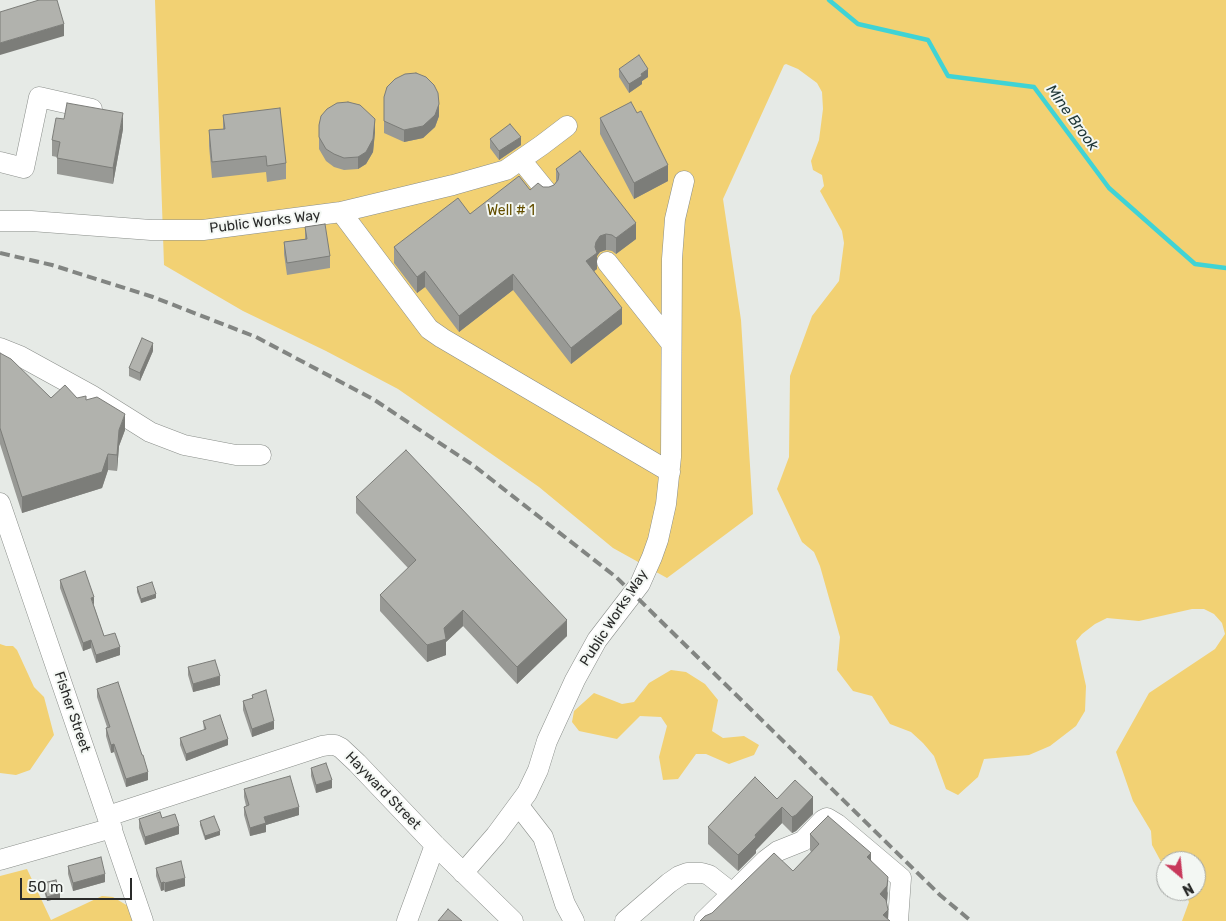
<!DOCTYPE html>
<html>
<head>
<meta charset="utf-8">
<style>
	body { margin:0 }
	#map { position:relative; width:1226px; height:921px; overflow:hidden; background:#e6eae6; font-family:Rubik,sans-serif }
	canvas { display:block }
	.north { position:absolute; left:1156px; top:851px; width:50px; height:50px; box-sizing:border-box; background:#f3f7f3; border:1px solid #a3a5a3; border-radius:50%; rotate:152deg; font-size:14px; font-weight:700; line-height:20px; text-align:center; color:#2a2b2a }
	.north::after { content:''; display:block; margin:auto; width:18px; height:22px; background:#c8395b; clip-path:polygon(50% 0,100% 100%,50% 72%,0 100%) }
	.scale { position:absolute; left:20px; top:878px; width:112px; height:22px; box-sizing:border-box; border:2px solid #2a2b2a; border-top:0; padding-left:6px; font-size:15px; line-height:18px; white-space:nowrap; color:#2a2b2a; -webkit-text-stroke:4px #f3f7f3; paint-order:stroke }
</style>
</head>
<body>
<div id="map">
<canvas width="1226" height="921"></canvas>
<div class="north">N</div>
<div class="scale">50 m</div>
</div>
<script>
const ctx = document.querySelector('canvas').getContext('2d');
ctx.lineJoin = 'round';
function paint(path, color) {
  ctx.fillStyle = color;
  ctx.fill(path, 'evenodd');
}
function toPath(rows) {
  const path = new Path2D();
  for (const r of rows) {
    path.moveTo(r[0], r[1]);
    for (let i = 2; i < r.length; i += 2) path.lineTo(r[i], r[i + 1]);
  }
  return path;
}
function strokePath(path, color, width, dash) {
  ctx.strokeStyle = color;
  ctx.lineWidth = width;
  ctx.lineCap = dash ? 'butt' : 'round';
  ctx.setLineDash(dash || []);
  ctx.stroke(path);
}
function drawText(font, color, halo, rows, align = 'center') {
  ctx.font = font + ' Rubik,sans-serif';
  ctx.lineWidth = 4;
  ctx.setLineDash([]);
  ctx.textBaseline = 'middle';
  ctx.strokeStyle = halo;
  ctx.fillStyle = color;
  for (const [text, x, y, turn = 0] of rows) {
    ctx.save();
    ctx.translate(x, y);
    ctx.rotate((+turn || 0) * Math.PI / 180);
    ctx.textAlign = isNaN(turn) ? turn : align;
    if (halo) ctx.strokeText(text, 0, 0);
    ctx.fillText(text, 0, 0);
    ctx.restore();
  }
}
paint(toPath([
	[155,0,1226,0,1226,921,1182,921,1189,902,1185,891,1196,891,1196,861,1166,861,1166,869,1165,869,1152,845,1151,831,1133,801,1116,752,1149,693,1215,649,1225,634,1222,623,1214,614,1204,609,1192,609,1139,621,1107,618,1095,624,1082,634,1076,641,1086,686,1085,711,1076,726,1050,746,1029,755,984,759,978,777,958,795,946,789,934,756,923,743,911,732,890,724,872,696,853,691,837,670,840,637,820,566,814,552,802,542,777,489,789,457,790,376,812,316,839,281,844,243,842,231,820,191,824,186,822,175,813,170,811,161,819,140,823,109,822,92,817,83,798,69,786,64,784,65,723,199,741,320,753,514,667,578,613,548,539,487,398,389,326,351,243,311,164,265],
	[0,644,6,646,13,646,17,650,34,687,44,697,54,735,30,770,16,775,0,773],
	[671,670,686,672,705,684,718,700,712,731,723,738,744,736,759,745,754,755,729,764,706,754,696,754,678,779,663,780,659,757,667,726,661,717,640,716,617,739,579,731,572,722,574,711,594,693,622,704,634,702,649,683],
	[27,869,51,920,102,896,113,897,128,906,133,921,0,921,0,876]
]), '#f2d173');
strokePath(toPath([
	[829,0,858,24,928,40,948,76,1034,87,1109,188,1195,264,1226,268]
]), '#40d3d5', 4.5);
const minor = toPath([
	[521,160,547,192],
	[0,162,24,168,39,97,92,109],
	[341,212,429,329,442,338,670,472],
	[0,221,31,221,151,230,203,230,341,212,453,185,506,170,542,145,567,126],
	[607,262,671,343],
	[0,348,20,356,91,395,150,432,184,445,236,455,261,455],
	[0,503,143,921],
	[519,806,543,837,565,904,574,921],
	[108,816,322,746,329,745,335,745,341,748,357,763,435,845,513,921],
	[0,860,112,828],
	[463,873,496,835,527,793,538,770,547,741,575,680,597,640,640,584,652,557,658,540,666,504,671,457,672,259,675,219,684,181],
	[407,921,435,845],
	[625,921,669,883,679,876,687,873,702,873,709,875,732,893],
	[704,921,766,860,778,851,803,841,823,820,827,818,837,824,901,878,898,921]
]);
strokePath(minor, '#8a8e8a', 21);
strokePath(minor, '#fff', 20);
strokePath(toPath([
	[0,253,52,265,153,297,256,337,373,399,473,465,616,577,940,895,971,921]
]), '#828582', 4, [10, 5]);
paint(toPath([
	[619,69,648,77,642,81,642,84,629,93,619,77],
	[384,97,439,116,435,127,423,138,404,142,384,133],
	[223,115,286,163,286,179,267,182,266,172,212,178,209,146,209,130,223,129],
	[600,118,668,181,634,199,600,134],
	[319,125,375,132,373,152,366,164,358,169,344,170,334,167,326,161,319,149],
	[123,129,113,184,57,174,57,157,52,156,52,140],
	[490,139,521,145,499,160,490,148],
	[556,169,636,239,616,254,612,251,606,250,600,252,597,256,597,269,594,271,622,324,571,364,513,290,459,332,425,287,417,293,394,263,394,247,470,214,530,190,549,187,554,185,556,182],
	[305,227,330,256,330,268,287,275,284,254,284,242,305,239],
	[153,351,140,381,129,376,129,368],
	[0,353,51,398,77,398,86,400,125,430,119,446,117,471,108,470,102,488,22,513,0,444],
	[356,497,567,636,517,684,463,626,446,642,446,655,427,662,380,611,380,595,408,568,356,513],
	[60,580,94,606,104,636,120,655,96,663,91,648,83,651,60,588],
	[137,587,156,598,141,603,137,592],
	[188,667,220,685,193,692,188,675],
	[97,689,148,780,126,787,114,752,111,753,106,736,106,728,107,727,97,697],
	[252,695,274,729,252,737,243,710,243,701,252,698],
	[203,721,228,745,186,761,180,745,180,738,204,730],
	[311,768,332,788,316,793,311,776],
	[244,789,299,815,266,825,266,832,250,836,244,815,244,807,246,806,244,797],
	[777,799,813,814,796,831,792,833,782,823,756,850,756,853,738,871,708,844,708,827],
	[162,818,179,834,145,845,139,828,139,819],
	[200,821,220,835,205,840,200,825],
	[810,834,871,860,888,893,887,902,712,913,793,871,811,852,810,850],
	[68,866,105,882,73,891,68,874],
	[156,868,185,886,165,892,164,890,161,891,156,876],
	[43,883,60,898,47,901,43,888]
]), '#989995');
paint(toPath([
	[64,24,64,36,0,55,0,43],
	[648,69,648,77,642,81,642,84,629,93,629,84,641,74],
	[439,104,439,116,435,127,423,138,404,142,404,130],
	[123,113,123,129,113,184,113,168],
	[375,119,375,132,373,152,366,164,358,169,358,157],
	[521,137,521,145,499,160,499,151],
	[668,165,668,181,634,199,634,183],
	[636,223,636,239,616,254,616,238],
	[606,234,606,250,600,252,597,256,597,269,586,277,586,261,596,242,600,236],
	[425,271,425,287,417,293,417,277],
	[513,274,513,290,459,332,459,316],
	[622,308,622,324,571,364,571,348],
	[153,343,153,351,140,381,140,373],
	[125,414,125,430,119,446,117,471,117,455,119,430],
	[108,454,108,470,102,488,22,513,22,497],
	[156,594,156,598,141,603,141,599],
	[94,597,94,606,91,598],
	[463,610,463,626,446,642,446,655,427,662,427,645],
	[567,620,567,636,517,684,517,667],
	[91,640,91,648,83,651,83,643],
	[120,647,120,655,96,663,96,655],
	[220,676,220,685,193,692,193,684],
	[274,721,274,729,252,737,252,729],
	[228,739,228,745,186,761,186,754],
	[114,744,114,752,111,753,111,745],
	[148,772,148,780,126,787,126,779],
	[332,780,332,788,316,793,316,785],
	[813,797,813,814,796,831,792,833,792,817],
	[299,807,299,815,266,825,266,832,250,836,250,828,264,817],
	[782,807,782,823,756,850,756,853,738,871,738,855,755,835],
	[179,826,179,834,145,845,145,837],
	[220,831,220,835,205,840,205,836],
	[871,853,871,869,867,857],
	[105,874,105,882,73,891,73,883],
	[888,877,887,902,880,910,880,894],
	[185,878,185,886,165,892,165,883],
	[164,882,164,890,161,891,161,883],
	[60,893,60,898,47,901,47,897],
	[888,910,888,921,883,915]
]), '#7c7d79');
const building = toPath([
	[39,0,57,0,64,24,0,43,0,12,39,0],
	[639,55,648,69,641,74,642,76,629,84,619,69,639,55],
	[416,73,426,77,434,85,438,93,439,104,435,115,423,126,404,130,384,121,384,97,387,87,395,79,405,74,416,73],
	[348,102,360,105,375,119,373,139,366,152,358,157,344,158,334,154,326,149,319,137,319,125,321,116,327,109,337,103,348,102],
	[631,102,637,113,641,111,668,165,634,183,600,118,631,102],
	[67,103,123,113,113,168,57,158,60,142,52,140,56,118,64,119,67,103],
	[280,108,286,163,267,166,266,156,212,162,209,130,225,129,223,115,280,108],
	[510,124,521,137,499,151,490,139,510,124],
	[580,151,636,223,616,238,612,235,606,234,600,236,596,242,595,247,597,253,586,261,622,308,571,348,513,274,459,316,425,271,417,277,394,247,458,198,470,214,519,176,530,190,538,183,543,187,549,187,554,185,558,180,559,174,556,169,580,151],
	[325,224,330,256,287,263,284,242,307,239,305,227,325,224],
	[142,338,153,343,140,373,129,368,142,338],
	[0,353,11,359,51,398,65,385,77,398,86,396,86,400,97,397,125,414,119,430,117,455,108,454,102,472,22,497,0,428,0,353],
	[406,450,567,620,517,667,463,610,444,628,446,639,427,645,380,595,416,560,356,497,406,450],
	[85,571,94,597,91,598,104,636,115,633,120,647,96,655,91,640,83,643,60,580,85,571],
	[152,582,156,594,141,599,137,587,152,582],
	[215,660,220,676,193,684,188,667,215,660],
	[118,682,142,755,143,755,148,772,126,779,114,744,111,745,106,728,110,727,97,689,118,682],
	[266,690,274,721,252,729,243,701,253,698,252,695,266,690],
	[220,715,228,739,186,754,180,738,206,729,203,721,220,715],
	[326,763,332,780,316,785,311,768,326,763],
	[290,776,299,807,264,817,266,823,250,828,244,807,249,805,244,789,290,776],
	[755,777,777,799,795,780,813,797,796,815,792,817,782,807,755,835,756,837,738,855,708,827,755,777],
	[160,812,162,818,175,814,179,826,145,837,139,819,160,812],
	[214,816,220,831,205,836,200,821,214,816],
	[828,816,871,853,867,857,888,877,887,886,880,894,886,900,888,910,883,915,890,921,700,921,705,916,712,913,774,853,793,871,819,844,810,834,828,816],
	[101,857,105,874,73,883,68,866,101,857],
	[181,861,185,878,165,883,164,882,161,883,156,868,181,861],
	[56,880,60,893,47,897,43,883,56,880],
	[448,909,462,921,438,921,448,909]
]);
paint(building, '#b1b2ad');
strokePath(building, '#7c7d79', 1);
drawText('14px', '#644f00', '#f3f7f3', [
	["Well # 1",511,211]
]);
drawText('14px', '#2a2b2a', '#f3f7f3', [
	["Public Works Way",265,222,-7],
	["Public Works Way",614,618,-57],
	["Fisher Street",72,712,71],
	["Hayward Street",383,791,46]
]);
drawText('italic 15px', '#1e3637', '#f3f7f3', [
	["Mine Brook",1072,118,54]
]);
</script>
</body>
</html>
